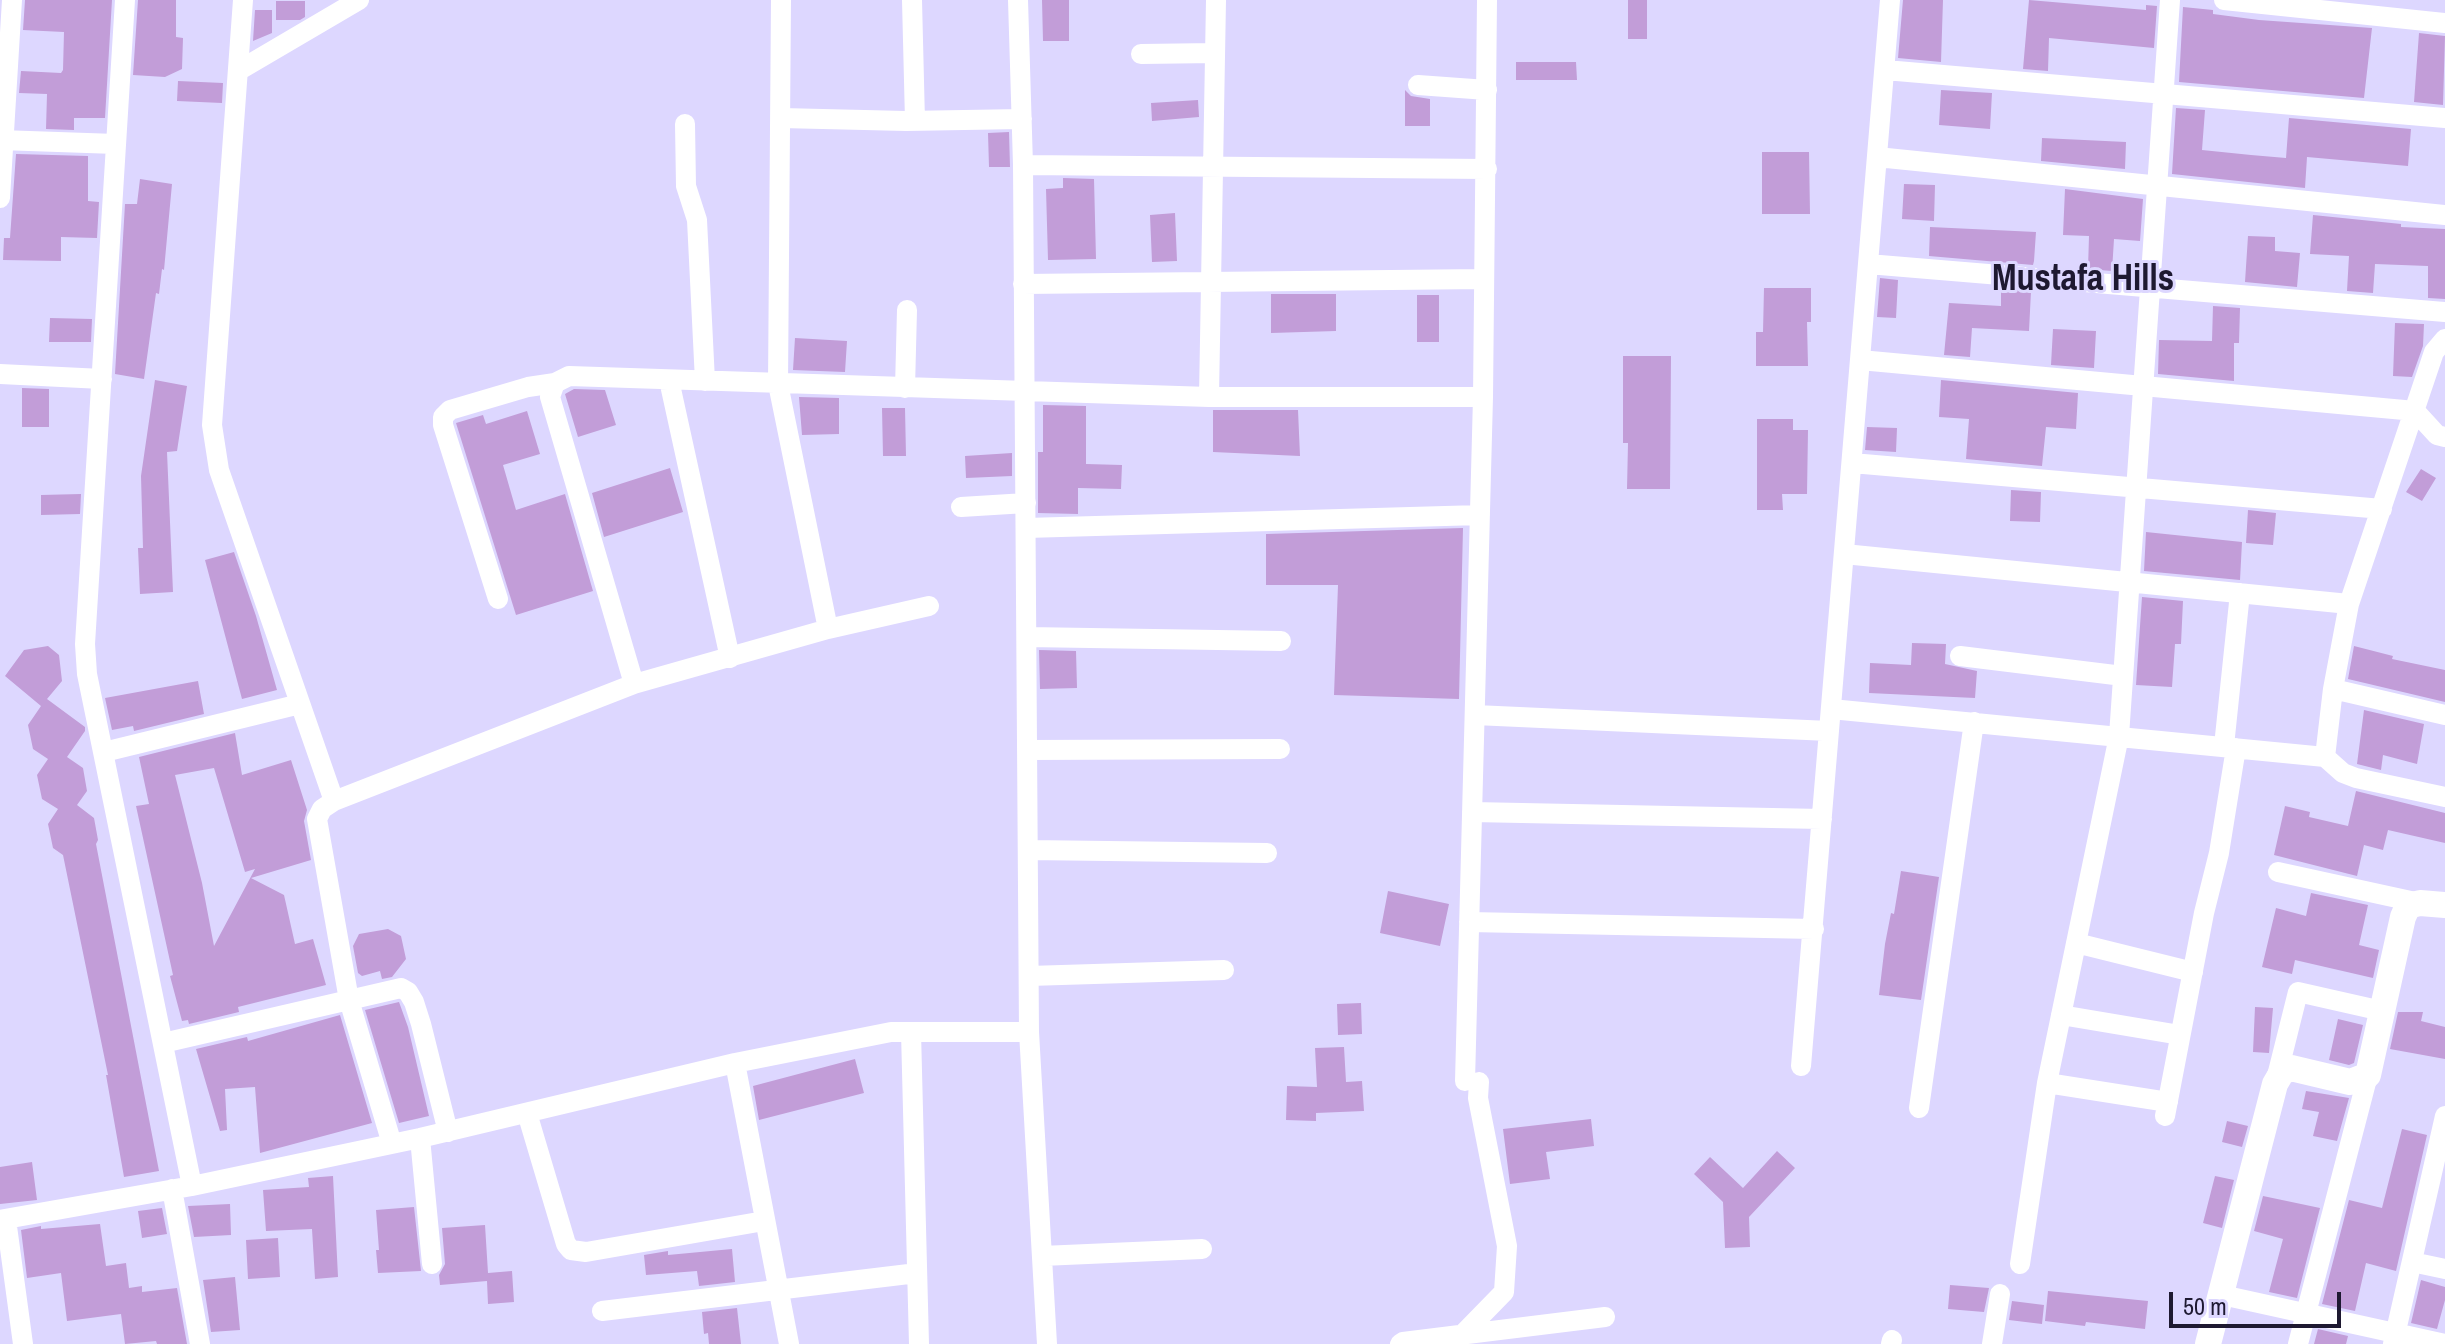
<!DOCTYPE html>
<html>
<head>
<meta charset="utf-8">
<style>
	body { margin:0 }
	#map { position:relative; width:2445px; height:1344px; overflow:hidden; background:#ddd7ff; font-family:"Archivo Narrow",sans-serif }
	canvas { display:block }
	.scale { position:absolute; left:2169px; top:1292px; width:172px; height:36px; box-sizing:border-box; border:4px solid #1e1931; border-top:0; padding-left:10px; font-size:24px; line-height:28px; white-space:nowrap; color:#1e1931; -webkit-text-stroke:6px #ddd7ff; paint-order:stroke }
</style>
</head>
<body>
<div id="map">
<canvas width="2445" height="1344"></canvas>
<div class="scale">50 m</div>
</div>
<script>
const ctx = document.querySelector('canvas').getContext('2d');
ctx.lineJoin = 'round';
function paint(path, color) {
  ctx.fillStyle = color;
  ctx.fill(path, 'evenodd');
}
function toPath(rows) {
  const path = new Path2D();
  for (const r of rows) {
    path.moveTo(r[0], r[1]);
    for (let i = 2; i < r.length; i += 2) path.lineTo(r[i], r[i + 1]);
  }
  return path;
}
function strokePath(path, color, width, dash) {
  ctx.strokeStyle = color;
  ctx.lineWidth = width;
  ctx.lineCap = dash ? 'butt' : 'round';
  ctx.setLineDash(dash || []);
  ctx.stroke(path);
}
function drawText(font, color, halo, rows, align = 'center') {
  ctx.font = font + ' "Archivo Narrow",sans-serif';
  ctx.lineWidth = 6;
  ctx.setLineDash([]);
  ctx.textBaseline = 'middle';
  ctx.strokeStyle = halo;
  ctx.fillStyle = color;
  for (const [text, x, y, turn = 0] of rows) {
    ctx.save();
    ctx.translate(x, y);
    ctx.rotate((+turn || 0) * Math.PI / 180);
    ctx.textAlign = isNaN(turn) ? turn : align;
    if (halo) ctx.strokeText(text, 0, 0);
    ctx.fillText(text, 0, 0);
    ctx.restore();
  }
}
paint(toPath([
	[25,0,112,0,105,118,74,118,74,130,46,129,47,94,19,93,21,71,61,73,63,70,64,32,23,30],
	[138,0,176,0,176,37,183,38,182,69,165,77,133,75],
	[1042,0,1069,0,1069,41,1043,41],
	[1628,0,1647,0,1647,39,1628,39],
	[1903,0,1943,0,1941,62,1898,58],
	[2029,0,2146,10,2146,5,2157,6,2154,48,2049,38,2048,71,2023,69],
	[276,1,305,1,305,17,300,20,276,20],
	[2183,7,2213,10,2213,14,2259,20,2372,28,2364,98,2179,82],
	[255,10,272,10,272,33,253,41],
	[2419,33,2445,36,2443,105,2414,102],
	[1516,62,1576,62,1577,80,1516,80],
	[178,81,223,83,222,103,177,101],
	[1405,90,1411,96,1430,99,1430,126,1405,126],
	[1941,90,1992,93,1990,129,1939,125],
	[1198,100,1199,117,1152,121,1151,103],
	[2176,108,2205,110,2202,150,2251,155,2286,158,2289,118,2411,129,2408,166,2307,157,2305,188,2172,174],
	[1009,132,1010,167,989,167,988,133],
	[2042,138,2126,142,2125,169,2041,161],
	[1762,152,1809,152,1810,214,1762,214],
	[16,154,88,156,88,201,99,202,97,238,61,237,61,261,3,260,4,238,10,238],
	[1063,178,1094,179,1096,259,1048,260,1046,189,1063,188],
	[140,179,172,184,164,270,162,269,159,294,156,293,144,379,115,374,125,204,137,204],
	[1904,184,1935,185,1934,221,1902,219],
	[2065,189,2143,199,2140,241,2114,239,2112,271,2088,269,2089,236,2063,235],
	[1175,213,1177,261,1152,262,1150,215],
	[2313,215,2401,224,2401,227,2445,229,2445,299,2428,298,2428,266,2375,264,2373,293,2347,291,2349,256,2310,254],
	[1930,227,2036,232,2034,261,2033,265,1929,256],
	[2248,236,2275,237,2275,251,2300,253,2297,287,2245,282],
	[1880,278,1898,280,1896,318,1877,317],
	[1764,288,1811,288,1811,322,1807,322,1808,366,1756,366,1756,332,1763,332],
	[2001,288,2031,291,2029,331,1972,328,1970,357,1944,355,1949,303,2001,306],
	[1271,294,1336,294,1336,331,1271,333],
	[1417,295,1439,295,1439,342,1417,342],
	[2213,306,2240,308,2239,343,2234,343,2234,381,2158,374,2159,340,2212,341],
	[50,318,92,319,91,342,49,342],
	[2395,323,2424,324,2423,346,2412,377,2393,376],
	[2053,329,2096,331,2094,368,2051,365],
	[795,338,847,341,845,372,793,370],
	[1623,356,1671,356,1670,489,1627,489,1628,443,1623,443],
	[155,380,187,386,177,451,167,452,173,592,140,594,138,548,143,548,141,476],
	[1941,380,2078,393,2076,429,2046,427,2042,466,1966,459,1969,419,1939,417],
	[22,388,49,389,49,427,22,427],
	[574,389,605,390,616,425,578,437,565,394],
	[799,397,839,398,839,434,802,435],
	[1043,405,1086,406,1086,464,1122,465,1121,489,1078,488,1078,514,1038,513,1038,452,1043,452],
	[882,408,905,408,906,456,883,456],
	[1213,410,1298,410,1300,456,1213,452],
	[527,411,540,454,503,465,516,510,565,494,593,591,516,615,456,423,483,415,486,424],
	[1757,419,1793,419,1793,430,1808,430,1807,494,1782,494,1783,510,1757,510],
	[1867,427,1897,428,1896,452,1865,450],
	[1012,453,1012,476,966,478,965,456],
	[670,468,683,512,604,537,592,493],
	[2421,469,2436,478,2422,501,2406,492],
	[2011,490,2041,492,2040,522,2010,521],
	[81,494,80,514,41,515,41,495],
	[2248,510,2276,513,2273,545,2246,543],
	[1463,528,1459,699,1334,695,1338,585,1266,585,1266,534],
	[2146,532,2242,542,2240,580,2144,571],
	[234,552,256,616,277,690,242,699,205,560],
	[2142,597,2183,601,2181,644,2175,644,2172,687,2136,685],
	[1912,643,1946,644,1945,664,1977,671,1975,698,1869,693,1870,663,1911,665],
	[48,646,59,655,62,681,47,699,85,727,85,731,67,757,83,768,87,791,77,805,94,818,98,840,96,844,159,1171,124,1177,106,1075,108,1075,63,855,53,848,48,824,58,809,42,799,37,775,48,759,33,749,28,725,41,706,5,676,24,650],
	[2354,646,2393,656,2392,659,2445,670,2445,702,2348,679],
	[1039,650,1076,651,1077,688,1040,689],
	[198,681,204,714,134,731,133,726,112,730,105,698],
	[2364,710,2424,724,2417,764,2383,755,2381,770,2357,764],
	[235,733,242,775,291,760,307,810,304,821,311,860,251,878,284,895,295,944,313,939,326,985,238,1007,239,1012,189,1024,188,1020,182,1021,170,976,173,975,136,806,149,804,139,757],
	[214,768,245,872,255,869,214,946,202,883,175,775],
	[2356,791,2445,813,2445,843,2388,830,2383,850,2364,845,2357,876,2274,855,2285,806,2310,812,2309,817,2348,826],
	[1901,871,1939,877,1921,1000,1879,995,1885,944,1891,913,1894,914],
	[1388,891,1449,904,1440,946,1380,933],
	[2311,893,2368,905,2359,945,2379,950,2373,978,2295,960,2292,974,2262,967,2276,908,2306,916],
	[388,929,401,936,406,959,392,977,382,979,380,971,362,976,358,973,353,946,359,934],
	[399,1002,408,1027,429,1116,399,1123,365,1010],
	[1361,1003,1362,1034,1338,1035,1337,1004],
	[2255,1007,2273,1008,2269,1053,2253,1052],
	[2398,1012,2423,1012,2421,1021,2445,1027,2445,1059,2390,1049],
	[340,1015,372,1123,260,1153,255,1087,225,1089,227,1130,220,1131,196,1049,247,1037,248,1041],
	[2338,1019,2363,1025,2354,1063,2349,1065,2329,1060],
	[1344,1047,1346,1082,1362,1081,1364,1111,1316,1113,1316,1121,1286,1120,1287,1086,1317,1087,1315,1048],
	[855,1059,864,1093,759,1120,753,1086],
	[2306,1091,2349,1098,2337,1141,2313,1136,2319,1112,2302,1109],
	[1591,1119,1594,1146,1546,1152,1550,1179,1510,1184,1503,1129],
	[2227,1121,2248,1126,2242,1147,2222,1142],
	[2402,1129,2427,1135,2396,1271,2366,1263,2355,1311,2322,1304,2349,1200,2382,1208],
	[1777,1151,1795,1168,1749,1217,1750,1247,1725,1248,1723,1202,1694,1174,1710,1157,1743,1188],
	[32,1162,37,1200,0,1204,0,1167],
	[333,1176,338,1277,315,1279,312,1229,266,1231,263,1190,309,1187,308,1178],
	[2215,1176,2234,1180,2222,1228,2203,1223],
	[2263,1196,2320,1208,2297,1298,2269,1292,2283,1239,2254,1231],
	[230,1204,231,1235,194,1237,188,1206],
	[414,1207,421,1271,378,1273,376,1250,379,1250,376,1210],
	[162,1208,167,1234,142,1238,138,1211],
	[100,1224,106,1266,126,1263,129,1288,142,1286,142,1292,177,1288,187,1344,157,1344,156,1341,125,1344,121,1314,67,1321,61,1273,27,1278,21,1230,41,1226,41,1229],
	[485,1225,488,1273,512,1271,514,1302,488,1304,487,1281,440,1285,439,1275,445,1264,442,1228],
	[278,1238,280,1277,248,1279,246,1240],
	[732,1249,735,1282,699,1286,697,1271,646,1275,644,1255,668,1251,668,1255],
	[235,1277,240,1330,211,1332,203,1280],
	[2421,1280,2445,1287,2445,1300,2437,1329,2411,1323],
	[1950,1285,1989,1288,1984,1312,1948,1309],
	[2048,1291,2148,1301,2145,1329,2086,1322,2085,1326,2045,1321],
	[2012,1301,2044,1305,2042,1324,2009,1320],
	[737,1308,741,1344,709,1344,708,1333,704,1334,702,1312],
	[2318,1329,2348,1336,2346,1344,2314,1344]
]), '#c29dd8');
strokePath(toPath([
	[125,0,85,644,87,674,192,1186],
	[243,0,212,425,219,470,334,801,322,809,317,819,349,1000,392,1144],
	[781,0,778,384,828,629],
	[912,0,915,121],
	[1018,0,1023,165,1029,1032,1047,1344],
	[2224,0,2445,23],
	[1141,54,1215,53],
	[1885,70,2445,118],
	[238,71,359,0],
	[1418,85,1487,90],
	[781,118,906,121,1022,119],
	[685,124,686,186,697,220,705,381],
	[0,140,116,144],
	[1877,157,2445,215],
	[1023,165,1487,169],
	[0,198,12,0],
	[1868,264,2445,312],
	[1023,284,1483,279],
	[1860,360,2415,411,2437,435,2445,437],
	[0,374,102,379],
	[669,380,730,658],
	[905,388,907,310],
	[1209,397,1483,397],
	[1852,463,2382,509],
	[961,507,1026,503],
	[1026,528,1480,515],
	[1844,554,2349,604],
	[498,599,443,425,443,417,450,410,528,387,555,383],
	[1027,637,1281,641],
	[1960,656,2123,676],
	[634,684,828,629,929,606],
	[2333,689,2445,715],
	[1831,709,2325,757,2333,689,2349,604,2434,352,2445,339],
	[1475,715,1829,731],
	[2224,746,2240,593],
	[1027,750,1280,749],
	[104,752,300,704],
	[2325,757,2343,773,2356,778,2445,797],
	[334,801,634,684,550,397,555,383,569,376,1209,397,1216,0],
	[1472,812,1822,819],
	[1028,850,1267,853],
	[2278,872,2420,903],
	[1469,922,1814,929],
	[2076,943,2193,972],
	[1029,976,1224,970],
	[2061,1015,2180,1035],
	[911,1032,1029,1032],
	[163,1043,401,988,408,992,414,1002,421,1024,448,1132],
	[735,1063,789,1344],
	[1801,1066,1890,0],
	[1465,1081,1483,397,1487,0],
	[2047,1083,2168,1102],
	[2275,1084,2298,992,2382,1011],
	[1919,1108,1974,722],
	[527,1113,566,1244,571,1250,586,1252,764,1221],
	[2165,1116,2204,913,2219,853,2236,748],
	[420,1138,432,1264],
	[172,1189,200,1344],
	[6,1219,23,1344],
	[0,1220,192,1186,420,1138,735,1063,891,1032,911,1032,919,1344],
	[1042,1256,1202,1249],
	[2412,1262,2445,1269],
	[2020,1264,2047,1083,2119,736,2170,0],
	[2222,1295,2445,1344],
	[602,1311,917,1273],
	[1463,1334,1504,1292,1507,1246,1478,1098,1479,1082],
	[1400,1344,1403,1342,1605,1317],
	[1891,1344,1892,1340],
	[1992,1344,2000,1294],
	[2298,1344,2368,1075],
	[2393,1344,2445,1116]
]), '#fff', 20);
strokePath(toPath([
	[2208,1344,2275,1084,2282,1072,2291,1068,2350,1082,2368,1075,2403,917,2408,906,2420,903,2445,905]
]), '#fff', 26);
drawText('bold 36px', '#1e1931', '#ddd7ff', [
	["Mustafa Hills",2083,280]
]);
</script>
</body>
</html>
